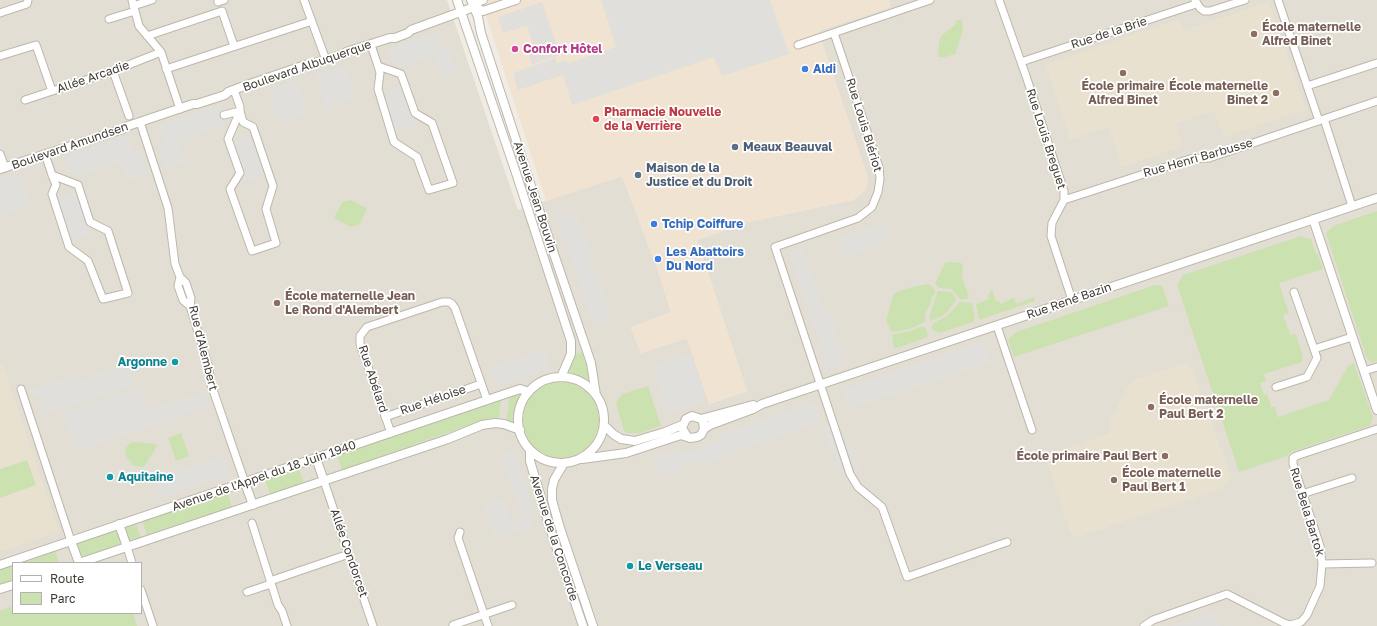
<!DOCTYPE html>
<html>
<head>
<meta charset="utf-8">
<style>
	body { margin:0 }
	#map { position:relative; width:1377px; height:626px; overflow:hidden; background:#f0ece4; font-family:"Golos Text",sans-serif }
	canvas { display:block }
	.legend { position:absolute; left:12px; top:562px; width:130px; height:52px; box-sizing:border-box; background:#fff; border:1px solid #b3b1ae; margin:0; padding:5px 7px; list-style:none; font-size:12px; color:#413c35 }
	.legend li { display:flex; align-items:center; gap:8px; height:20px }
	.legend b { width:20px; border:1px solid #b3b1ae }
</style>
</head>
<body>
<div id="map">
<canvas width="1377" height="626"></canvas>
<ul class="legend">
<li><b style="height:5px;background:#fff"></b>Route</li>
<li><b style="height:11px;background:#cce1b0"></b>Parc</li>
</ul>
</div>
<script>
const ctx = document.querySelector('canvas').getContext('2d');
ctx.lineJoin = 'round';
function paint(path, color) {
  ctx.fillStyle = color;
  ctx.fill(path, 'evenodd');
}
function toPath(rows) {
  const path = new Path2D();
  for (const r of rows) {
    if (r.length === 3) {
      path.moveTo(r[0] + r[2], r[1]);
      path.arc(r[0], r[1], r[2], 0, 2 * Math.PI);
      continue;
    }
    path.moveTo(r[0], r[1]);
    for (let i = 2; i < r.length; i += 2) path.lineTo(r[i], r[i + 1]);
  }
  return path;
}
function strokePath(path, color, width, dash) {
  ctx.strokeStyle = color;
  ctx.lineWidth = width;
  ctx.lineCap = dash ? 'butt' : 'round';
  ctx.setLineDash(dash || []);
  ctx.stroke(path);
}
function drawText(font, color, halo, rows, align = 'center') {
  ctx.font = font + ' "Golos Text",sans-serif';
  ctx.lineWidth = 3.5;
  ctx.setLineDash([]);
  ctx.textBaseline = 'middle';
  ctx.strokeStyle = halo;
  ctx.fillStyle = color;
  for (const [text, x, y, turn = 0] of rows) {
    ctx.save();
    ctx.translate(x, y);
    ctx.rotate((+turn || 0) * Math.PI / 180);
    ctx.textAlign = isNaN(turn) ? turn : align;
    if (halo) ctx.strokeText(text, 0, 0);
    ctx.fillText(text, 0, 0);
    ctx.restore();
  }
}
paint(toPath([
	[0,0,447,0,518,210,622,176,656,265,671,312,631,328,641,353,687,338,709,404,747,391,697,240,753,221,853,200,865,191,868,178,818,31,891,7,889,0,1377,0,1377,626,0,626],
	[13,563,141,563,141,613,13,613]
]), '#e3ded3');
paint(toPath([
	[481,0,889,0,891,7,818,31,868,178,865,191,853,200,753,221,697,240,747,391,709,404,687,338,641,353,631,327,671,312,656,265,622,176,546,201]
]), '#f1e3d1');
paint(toPath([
	[1269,2,1306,110,1224,137,1214,111,1176,124,1183,146,1121,167,1109,127,1070,140,1045,65,1179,19,1183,31],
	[2,362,59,531,0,551,0,363],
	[1186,363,1192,368,1231,477,1224,488,1078,537,1070,533,1045,456,1110,433,1111,419,1131,381]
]), '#e8e1cf');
paint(toPath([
	[957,20,962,20,963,31,955,54,945,57,938,57,939,43,941,36,954,26],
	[350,200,367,208,360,224,351,227,334,218,342,202],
	[1377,211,1377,361,1373,362,1371,362,1366,356,1326,233,1333,226],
	[1301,236,1308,239,1311,239,1316,254,1318,254,1323,269,1279,283,1289,313,1283,315,1290,335,1296,334,1303,356,1302,362,1264,374,1266,381,1260,383,1264,395,1267,394,1271,407,1275,406,1278,417,1329,400,1348,366,1354,363,1373,418,1372,421,1369,426,1291,452,1287,456,1239,472,1177,285,1183,275],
	[949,262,961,263,963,265,962,276,969,297,967,299,960,299,952,289,939,288,935,283,945,263],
	[929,284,935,290,935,294,932,297,930,305,926,312,925,317,926,321,910,329,892,332,886,321,893,296,896,292,913,287],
	[1155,285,1162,286,1169,306,1014,357,1008,340,1016,332],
	[992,289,996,301,999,301,1000,304,1014,298,1016,304,1034,297,1035,301,979,320,976,304,989,299,988,296],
	[938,291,952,292,956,300,952,306,944,315,931,321,929,317],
	[960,302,972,303,975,318,973,322,940,333,934,331,931,327,934,323,947,316],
	[923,326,927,330,928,337,894,349,892,335,910,331],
	[582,352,590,376,589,379,587,380,568,373,568,372,573,361,574,355],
	[561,420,38],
	[648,386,661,426,641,433,628,433,624,431,616,403,622,394],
	[517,394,520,396,514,415,514,418,513,422,510,423,506,421,509,402,508,397],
	[501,399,499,419,492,418,484,420,342,470,337,456],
	[181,433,189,456,176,461,168,438],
	[135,442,156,444,157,446,144,467,134,466,127,458,125,452,126,448,130,443],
	[27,460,36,485,0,498,0,469],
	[299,469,304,483,270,494,265,480],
	[228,493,232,507,147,535,142,521],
	[136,523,141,538,132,541,128,539,125,530,126,527],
	[113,530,118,533,121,541,118,545,85,557,81,554,77,545,80,542],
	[55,550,59,563,16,563],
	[13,564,13,580,0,585,0,568],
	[13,606,13,613,133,613,137,626,0,626,0,611]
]), '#cce1b0');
paint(toPath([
	[601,0,770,0,789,54,722,76,714,57,572,105,563,75,518,90,513,73,555,58,557,64,564,60,569,63,616,47],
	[542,2,560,55,532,64,526,45,533,43,527,26,503,33,498,17],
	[437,32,442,48,448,47,456,72,442,77,435,56,397,68,395,62,392,63,387,49],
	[340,67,341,69,346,67,353,88,351,89,354,98,332,105,332,107,326,109,315,75],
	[297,81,308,115,302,117,301,115,279,122,277,114,274,115,267,94,273,92,272,89],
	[403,84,415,125,395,132,384,97,388,96,386,90],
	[221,105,225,118,223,119,225,126,178,142,184,163,166,169,157,145,164,142,159,126],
	[253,135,267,174,242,183,240,177,244,175,233,142],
	[127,136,133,153,140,151,148,174,128,180,122,161,74,177,72,171,69,171,64,157],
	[15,175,16,178,22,176,29,197,26,198,29,206,7,213,8,216,2,218,0,213,0,180],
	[77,193,90,234,69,241,58,206,60,206,58,200],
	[563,211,565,216,576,212,592,257,585,259,587,264,593,263,611,315,601,318,602,324,594,327,555,213],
	[885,223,889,236,882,238,883,244,843,258,837,239],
	[803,248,824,313,830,311,837,334,832,336,834,344,840,342,846,358,840,360,842,366,826,372,821,357,824,356,789,252],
	[984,342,991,362,849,409,843,390],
	[544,349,549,363,547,364,549,369,498,386,491,367],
	[690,354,706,401,668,414,652,366],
	[128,364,135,384,45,414,38,394,32,396,30,390,73,375,76,381],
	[139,387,148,410,204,392,209,406,77,451,61,413],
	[815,402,822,421,737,451,737,453,696,467,694,461,685,461,681,463,683,469,660,476,653,457,677,449,679,454,701,449,722,440,721,434],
	[838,423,845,445,851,443,861,472,856,474,852,463,837,468,824,428],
	[514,450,535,513,529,515,533,526,495,539,484,505,503,498,512,524,523,520,501,455],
	[224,456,230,475,159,498,153,479],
	[1215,611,1220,626,1171,626,1206,614]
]), '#e1dfdc');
const minor = toPath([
	[132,0,139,26,161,52,180,109],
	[218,0,218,2,224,0],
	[304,0,326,60],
	[999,0,1026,76,1064,191,1064,200,1052,223,1051,236,1072,300],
	[1195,0,1200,8,1204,11,1210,11,1245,0],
	[1278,0,1319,121],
	[133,6,152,0],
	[0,13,27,4,28,0],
	[109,19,135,11],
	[834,33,879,167,880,179,878,192,872,207,858,218,775,247,850,474,858,487,882,507,907,577,1007,542],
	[147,36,222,11,234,46],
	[371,45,378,66,380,73,378,89,394,142,417,157,429,190,453,183,432,123,415,113,401,74,378,66],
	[798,45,930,0],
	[0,56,36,45,52,91],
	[1021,62,1196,4],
	[166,69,312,21],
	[113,71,129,116],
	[1307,86,1377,63],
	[25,100,113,71,161,52],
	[240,111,243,122,253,127,273,186,266,209,276,243,252,251,230,189,240,173,228,139,240,111],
	[224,115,240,111,240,107,234,90],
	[1324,119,1352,206],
	[140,122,168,208,175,264,180,277,186,283,191,298,190,306,209,368,211,384,245,483],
	[0,154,5,168],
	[45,154,52,175,56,185,52,194,69,247,88,261,103,299,128,293,108,231,90,222,78,185,52,175],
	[1064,200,1190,159,1209,158,1377,101],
	[180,277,178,286,183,300,190,306],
	[1294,292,1314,349],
	[997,326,1032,430],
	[1364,371,1377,367],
	[1276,387,1307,377,1317,358,1314,349,1352,337],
	[21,389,71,541],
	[385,417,481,384],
	[391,433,360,344,360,336,367,327,442,302,449,302,452,304,455,308,487,400],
	[324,481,373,626],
	[1302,494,1352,478],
	[252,523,278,605,282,611,287,626],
	[460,532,458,538,488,626],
	[127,547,132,563],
	[1322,564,1372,563],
	[270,581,349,554],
	[141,590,153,626],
	[247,592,271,584],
	[453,625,512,605],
	[1144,626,1153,620,1227,594,1284,623,1290,625,1301,622,1307,615,1320,586,1322,564,1320,546,1293,464,1293,458,1296,456,1377,429]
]);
const tertiary = toPath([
	[457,0,515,170,571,341,571,354,561,377],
	[471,0,478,17,481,33,532,189,591,363,596,395],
	[474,7,483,11,516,0],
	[0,169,123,129,125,127,193,104,197,104,225,95,228,92,244,86,308,64,312,64,344,54,346,52,390,38,395,38,408,33,411,30,474,7,480,1,483,0],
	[1313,219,1377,410],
	[561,420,43],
	[701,419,753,405],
	[604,425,613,434,621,439,635,441,665,432,682,425],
	[704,429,710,425,753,409,762,404,1377,198],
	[530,450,530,461,550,528,583,626],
	[316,458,324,481],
	[582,459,626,453,681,435,690,438,697,437,701,435,704,429,703,422,701,419,692,416,686,419,682,428,687,436],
	[564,463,554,480,552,489,552,500,559,525,593,626],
	[245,483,253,505],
	[119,524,127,547],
	[71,541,79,563],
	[79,563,448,439,482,425,495,423,504,424,520,430],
	[0,565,505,394,520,389,529,392],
	[0,589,13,585]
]);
strokePath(minor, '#bdb6ab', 9);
strokePath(tertiary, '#bdb6ab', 10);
strokePath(minor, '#fff', 7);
strokePath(tertiary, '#fff', 8);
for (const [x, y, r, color] of [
	[1254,34,4,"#8d6e63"],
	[515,49,4,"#d1479c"],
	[805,69,4,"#3f7fe0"],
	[1123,73,4,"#8d6e63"],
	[1276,93,4,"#8d6e63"],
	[596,119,4,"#e0444e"],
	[735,147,4,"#5c6f8a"],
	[638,175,4,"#5c6f8a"],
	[654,224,4,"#3f7fe0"],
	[658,259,4,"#3f7fe0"],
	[277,303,4,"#8d6e63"],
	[175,362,4,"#0f9aa8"],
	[1151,407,4,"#8d6e63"],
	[1165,456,4,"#8d6e63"],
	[110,477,4,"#0f9aa8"],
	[1114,480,4,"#8d6e63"],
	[630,566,4,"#0f9aa8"]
]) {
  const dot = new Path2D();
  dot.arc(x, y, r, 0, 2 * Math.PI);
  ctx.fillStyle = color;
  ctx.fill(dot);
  strokePath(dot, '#fff', 1.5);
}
drawText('bold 12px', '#785e54', '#fff', [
	["École maternelle",1262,27],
	["Alfred Binet",1262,41],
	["École primaire",1123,86,"center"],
	["Alfred Binet",1123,100,"center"],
	["École maternelle",1268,86,"right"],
	["Binet 2",1268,100,"right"],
	["École maternelle Jean",285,296],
	["Le Rond d'Alembert",285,310],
	["École maternelle",1159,400],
	["Paul Bert 2",1159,414],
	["École primaire Paul Bert",1157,456,"right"],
	["École maternelle",1122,473],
	["Paul Bert 1",1122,487]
], 'left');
drawText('12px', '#413c35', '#fff', [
	["Rue de la Brie",1109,33,-18],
	["Boulevard Albuquerque",307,66,-19],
	["Allée Arcadie",93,77,-19],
	["Rue Louis Blériot",864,125,73],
	["Rue Louis Breguet",1046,139,72],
	["Boulevard Amundsen",70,146,-19],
	["Rue Henri Barbusse",1198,158,-16],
	["Avenue Jean Bouvin",535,197,72],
	["Rue René Bazin",1069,301,-19],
	["Rue d'Alembert",203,348,76],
	["Rue Abélard",373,379,72],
	["Rue Héloise",433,400,-19],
	["Avenue de l'Appel du 18 Juin 1940",264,476,-19],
	["Rue Bela Bartok",1307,512,73],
	["Avenue de la Concorde",554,538,72],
	["Allée Condorcet",349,553,71]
]);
drawText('bold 12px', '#b23c85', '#fff', [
	["Confort Hôtel",523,49]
], 'left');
drawText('bold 12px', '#366cbe', '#fff', [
	["Aldi",813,69],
	["Tchip Coiffure",662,224],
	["Les Abattoirs",666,252],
	["Du Nord",666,266]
], 'left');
drawText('bold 12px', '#be3a42', '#fff', [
	["Pharmacie Nouvelle",604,112],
	["de la Verrière",604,126]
], 'left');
drawText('bold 12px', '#4e5e75', '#fff', [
	["Meaux Beauval",743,147],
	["Maison de la",646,168],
	["Justice et du Droit",646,182]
], 'left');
drawText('bold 12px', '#0d838f', '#fff', [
	["Argonne",167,362,"right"],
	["Aquitaine",118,477],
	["Le Verseau",638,566]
], 'left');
</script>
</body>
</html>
